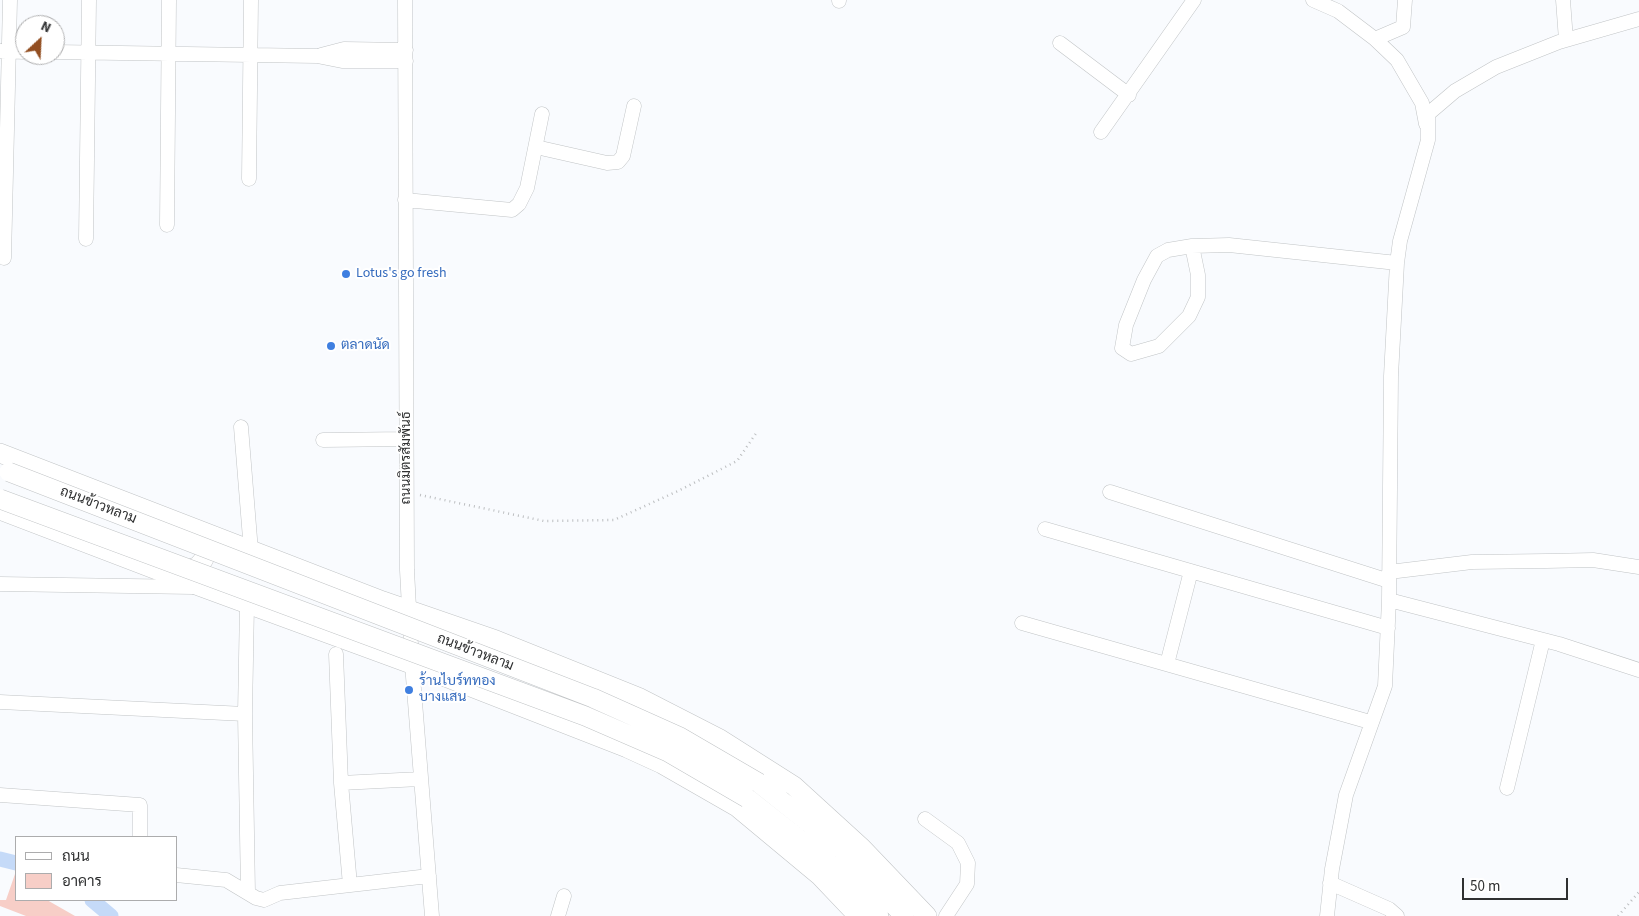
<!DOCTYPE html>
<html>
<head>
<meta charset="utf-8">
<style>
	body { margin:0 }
	#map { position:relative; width:1639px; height:916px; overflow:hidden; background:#f9fbfe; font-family:"Source Sans 3",Sarabun,sans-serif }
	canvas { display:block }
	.legend { position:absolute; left:15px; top:836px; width:162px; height:65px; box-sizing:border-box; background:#fff; border:1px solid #acacad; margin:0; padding:6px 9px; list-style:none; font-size:15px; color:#2f3031 }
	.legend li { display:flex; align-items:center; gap:10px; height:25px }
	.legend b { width:25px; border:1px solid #acacad }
	.north { position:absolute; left:15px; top:15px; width:50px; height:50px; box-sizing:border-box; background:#fff; border:1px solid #acacad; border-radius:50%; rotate:25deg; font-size:14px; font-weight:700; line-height:20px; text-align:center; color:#2f3031 }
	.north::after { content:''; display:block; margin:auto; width:18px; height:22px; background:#924e21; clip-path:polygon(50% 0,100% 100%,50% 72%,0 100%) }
	.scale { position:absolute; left:1462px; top:878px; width:106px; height:22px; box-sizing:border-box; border:2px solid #2f3031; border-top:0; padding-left:6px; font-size:15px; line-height:18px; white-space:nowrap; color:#2f3031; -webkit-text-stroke:4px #fff; paint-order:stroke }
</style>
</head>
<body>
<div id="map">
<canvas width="1639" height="916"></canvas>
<ul class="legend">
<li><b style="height:6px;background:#fff"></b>ถนน</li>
<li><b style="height:14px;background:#f7cec7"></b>อาคาร</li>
</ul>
<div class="north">N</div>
<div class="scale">50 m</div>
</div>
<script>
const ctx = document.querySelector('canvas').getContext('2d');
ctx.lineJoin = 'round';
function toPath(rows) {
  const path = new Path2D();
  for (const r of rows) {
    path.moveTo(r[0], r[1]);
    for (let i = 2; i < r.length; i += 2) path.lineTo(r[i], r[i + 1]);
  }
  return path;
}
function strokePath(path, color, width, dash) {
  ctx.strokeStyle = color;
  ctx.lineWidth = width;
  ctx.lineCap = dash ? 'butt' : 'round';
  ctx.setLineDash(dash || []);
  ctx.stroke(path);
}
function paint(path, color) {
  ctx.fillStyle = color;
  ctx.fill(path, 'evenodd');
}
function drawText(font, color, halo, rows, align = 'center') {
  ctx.font = font + ' "Source Sans 3",Sarabun,sans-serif';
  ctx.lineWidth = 4;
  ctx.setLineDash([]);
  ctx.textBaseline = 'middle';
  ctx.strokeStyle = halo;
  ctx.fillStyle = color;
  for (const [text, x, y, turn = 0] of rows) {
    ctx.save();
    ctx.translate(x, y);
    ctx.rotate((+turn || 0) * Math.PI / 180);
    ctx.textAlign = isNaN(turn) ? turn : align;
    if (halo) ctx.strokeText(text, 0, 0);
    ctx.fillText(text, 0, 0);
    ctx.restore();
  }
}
strokePath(toPath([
	[0,859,16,863],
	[92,900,111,916]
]), '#c5daf8', 15);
paint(toPath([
	[15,874,16,900,47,900,75,916,26,916,0,906,0,900,6,900]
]), '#f7cec7');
const minor = toPath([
	[405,0,407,570,412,664,432,916],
	[1313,0,1338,11,1375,39,1397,60,1422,103,1426,124],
	[1563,0,1566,40],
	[839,1,839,0],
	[1375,39,1403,27,1405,0],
	[1060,43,1129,95],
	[0,51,25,52],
	[55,52,317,56,342,61,406,61],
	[321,55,344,49,406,50],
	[1101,132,1194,0],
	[536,147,607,163,618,162,623,156,634,106],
	[249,179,251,0],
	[405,200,512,210,519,204,527,188,542,114],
	[167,225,169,0],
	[86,239,89,0],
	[1192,246,1198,275,1198,297,1189,316,1159,346,1131,354,1122,348,1126,325,1144,280,1157,256,1168,250,1192,246,1229,245,1397,263],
	[4,258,10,0],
	[241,427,251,551],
	[323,440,406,439],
	[1110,492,1389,581],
	[1045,529,1388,628],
	[1389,572,1472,562,1546,561,1593,560,1639,567],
	[0,584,193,587],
	[1389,600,1559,644,1639,670],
	[247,604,245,714,248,893],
	[1022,623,1370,722],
	[336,654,341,783,350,885],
	[1167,664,1191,571],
	[0,702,245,714],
	[341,783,420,779],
	[1507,788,1543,640],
	[0,795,140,805,140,837],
	[925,819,958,843,968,863,967,884,946,916],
	[176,875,226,880,256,898,264,900,280,893,429,876],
	[1330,883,1389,909,1397,916],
	[558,916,564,896],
	[1327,916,1332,869,1346,795,1385,686,1389,600,1391,376,1397,263,1400,241,1428,140,1428,114,1455,91,1496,67,1559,42,1639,19]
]);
const major = toPath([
	[0,453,383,601,496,640,638,697,720,739,794,786,862,848,927,916],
	[0,510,201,587,425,669,627,748,662,764,737,807,820,876,858,916],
	[177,570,188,570,198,566,204,559,204,548,195,536],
	[759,783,842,849,904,916],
	[747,798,829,863,879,916]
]);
strokePath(minor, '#c1c4c6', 15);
strokePath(major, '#c1c4c6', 20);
strokePath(toPath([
	[420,495,544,521,614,520,678,491,737,461,757,432],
	[1618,916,1639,892]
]), '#bcbec0', 2.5, [1, 4]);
strokePath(minor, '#fff', 14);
strokePath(major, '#fff', 19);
const majorBridge = toPath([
	[9,472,593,698,680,737,759,783],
	[0,499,585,716,668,752,747,798]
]);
strokePath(majorBridge, '#c1c4c6', 20, []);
strokePath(majorBridge, '#fff', 19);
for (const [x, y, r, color] of [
	[346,274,5,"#3f7fe0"],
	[331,346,5,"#3f7fe0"],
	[409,690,5,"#3f7fe0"]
]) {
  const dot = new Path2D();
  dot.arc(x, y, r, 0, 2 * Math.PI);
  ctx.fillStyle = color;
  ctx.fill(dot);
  strokePath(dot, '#fff', 2);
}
drawText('14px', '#366cbe', '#fff', [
	["Lotus's go fresh",356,274],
	["ตลาดนัด",341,346],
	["ร้านไบร์ททอง",419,682],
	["บางแสน",419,698]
], 'left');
drawText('14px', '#2f3031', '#fff', [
	["ถนนมิตรสัมพันธ์",407,458,-90],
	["ถนนข้าวหลาม",98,506,21],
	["ถนนข้าวหลาม",475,653,21]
]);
</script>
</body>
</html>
